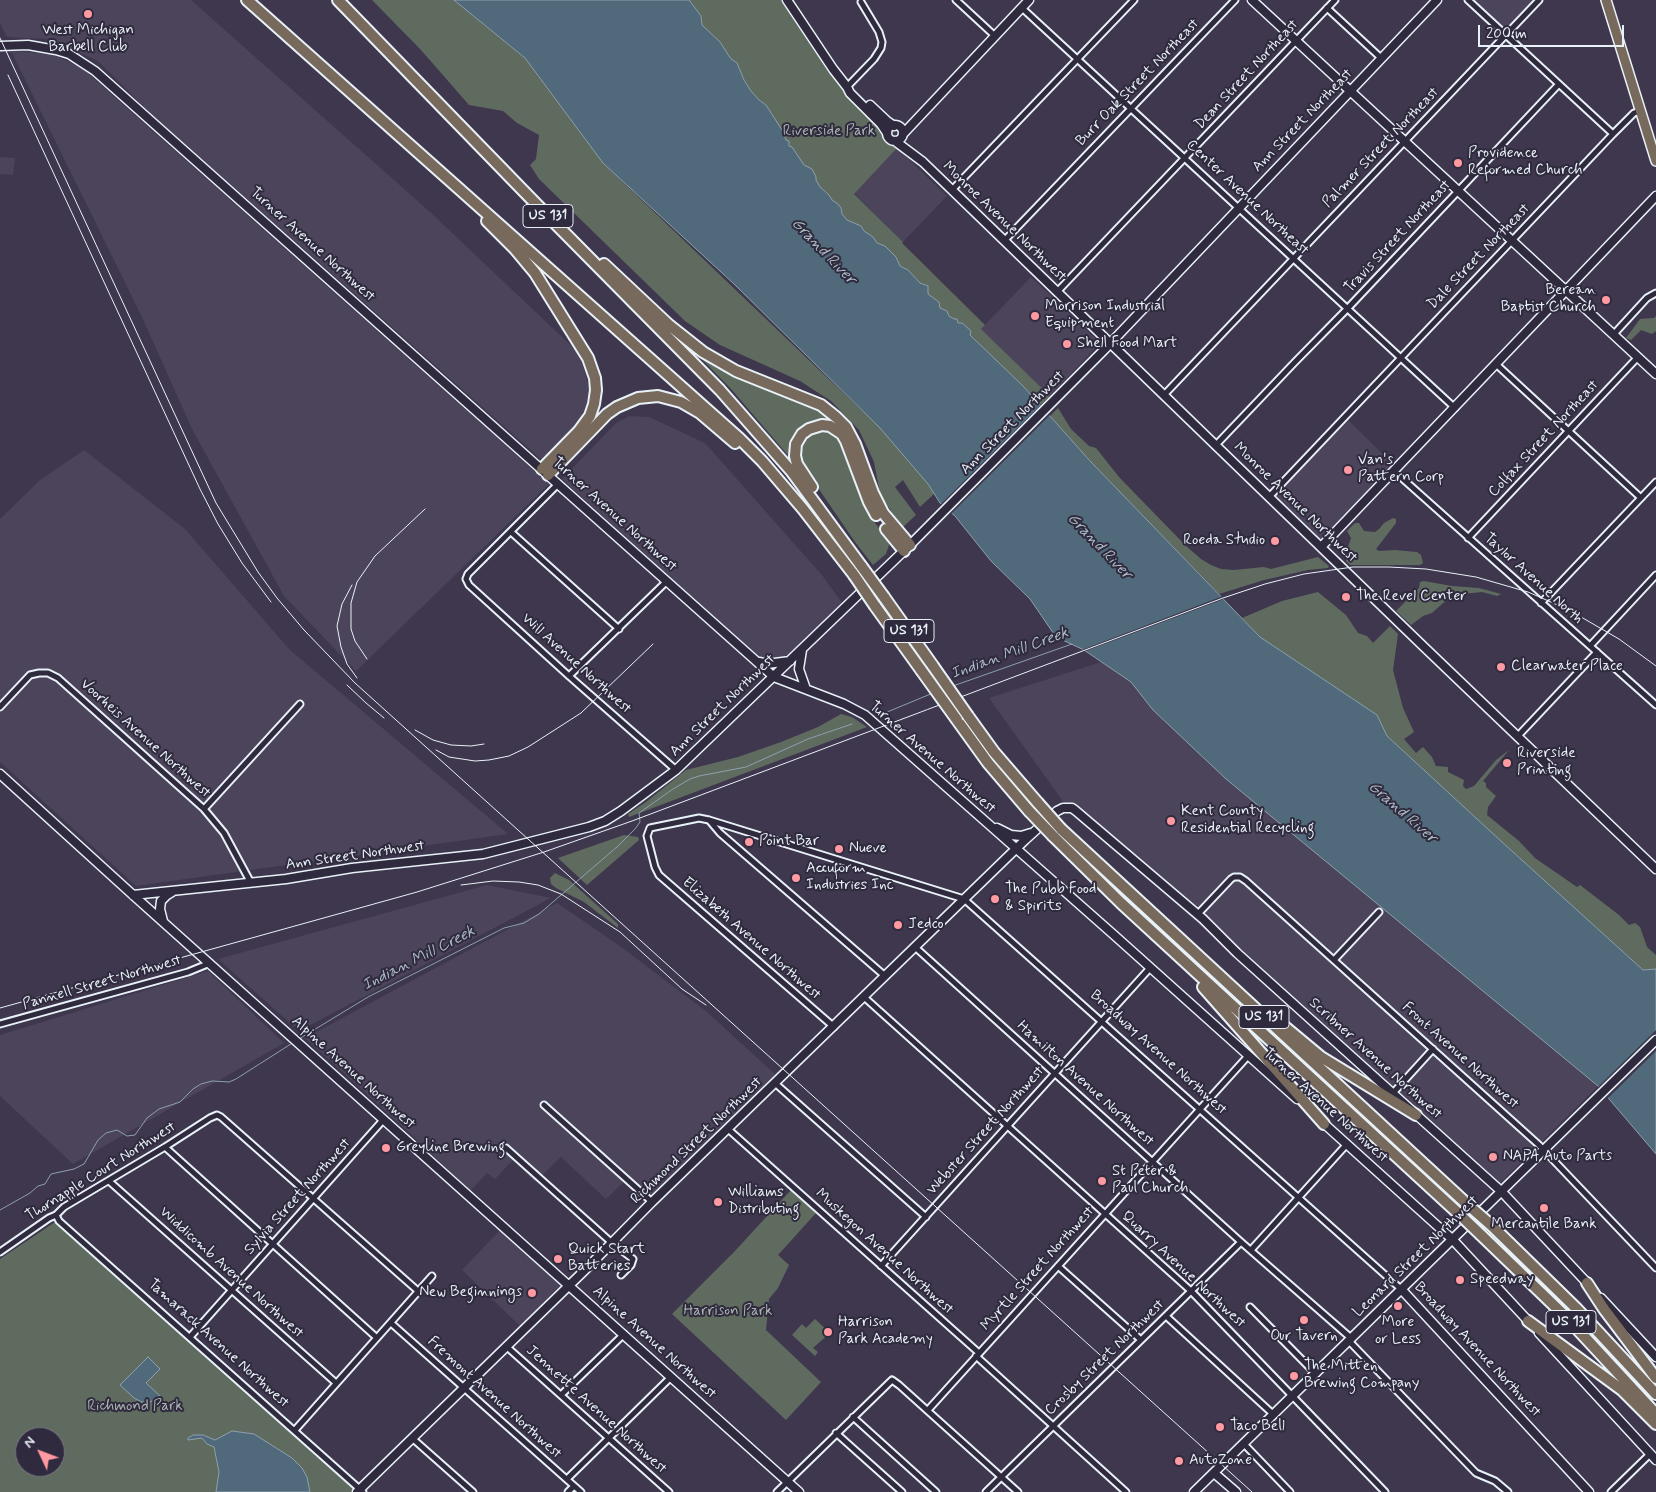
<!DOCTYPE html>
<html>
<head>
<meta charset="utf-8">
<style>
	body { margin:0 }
	#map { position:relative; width:1656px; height:1492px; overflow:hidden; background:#3e374d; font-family:Mynerve,sans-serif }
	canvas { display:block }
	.north { position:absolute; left:15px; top:1427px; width:50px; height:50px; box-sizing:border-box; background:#2f2a3d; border:1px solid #797a88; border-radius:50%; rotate:313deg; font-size:14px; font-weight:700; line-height:20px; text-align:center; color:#e8f1f8 }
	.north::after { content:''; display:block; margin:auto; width:18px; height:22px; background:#ff9aa2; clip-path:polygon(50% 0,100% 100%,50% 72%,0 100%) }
	.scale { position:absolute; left:1478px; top:25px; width:146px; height:22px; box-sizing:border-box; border:2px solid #e8f1f8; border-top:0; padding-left:6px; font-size:15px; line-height:18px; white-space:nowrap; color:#e8f1f8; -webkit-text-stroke:4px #2f2a3d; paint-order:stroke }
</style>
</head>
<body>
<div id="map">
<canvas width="1656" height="1492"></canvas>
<div class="north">N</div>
<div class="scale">200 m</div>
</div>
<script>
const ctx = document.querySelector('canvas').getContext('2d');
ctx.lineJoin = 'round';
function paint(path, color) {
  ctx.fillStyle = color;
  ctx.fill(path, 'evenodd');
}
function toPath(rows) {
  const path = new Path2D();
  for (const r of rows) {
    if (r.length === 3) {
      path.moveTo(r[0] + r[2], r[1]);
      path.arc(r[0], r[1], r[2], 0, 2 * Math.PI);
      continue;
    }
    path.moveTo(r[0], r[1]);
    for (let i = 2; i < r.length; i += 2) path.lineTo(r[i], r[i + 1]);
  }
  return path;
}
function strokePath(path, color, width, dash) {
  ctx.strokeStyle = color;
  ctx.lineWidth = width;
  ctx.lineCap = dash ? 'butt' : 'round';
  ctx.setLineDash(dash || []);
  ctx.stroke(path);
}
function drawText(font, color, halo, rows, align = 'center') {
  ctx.font = font + ' Mynerve,sans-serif';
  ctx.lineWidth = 4;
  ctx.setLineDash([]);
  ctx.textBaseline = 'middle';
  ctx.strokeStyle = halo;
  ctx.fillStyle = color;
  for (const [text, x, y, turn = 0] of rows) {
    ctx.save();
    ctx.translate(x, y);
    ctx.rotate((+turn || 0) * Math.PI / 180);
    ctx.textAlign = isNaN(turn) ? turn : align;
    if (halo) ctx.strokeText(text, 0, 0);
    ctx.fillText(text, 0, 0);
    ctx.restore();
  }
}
paint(toPath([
	[0,0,191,0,430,212,579,353,590,390,582,418,542,460,151,114,98,61,48,39,7,37,0,23],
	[1474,0,1533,0,1505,29],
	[11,51,51,54,81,67,549,484,356,671,284,596,193,431,141,315],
	[897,148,947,196,903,242,854,193],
	[0,157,15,158,13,175,0,174],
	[1031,277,1097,340,1098,345,1050,396,981,329],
	[629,416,649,417,705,443,822,575,842,603,790,653,780,660,764,660,662,571,562,479,616,423],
	[1347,419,1395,466,1321,543,1273,496],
	[84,450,185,529,290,650,508,834,136,886,0,762,0,519,40,480],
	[1101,662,1131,682,1153,710,1226,779,1598,1086,1494,1189,1155,885,1072,814,989,698],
	[487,885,551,898,299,1031,218,959],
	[557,903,620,946,707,1012,777,1076,656,1195,649,1194,629,1177,606,1199,561,1157,535,1182,513,1160,495,1179,487,1173,470,1191,415,1138,305,1038],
	[208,971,284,1043,73,1164,0,1096,0,1035],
	[501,1229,560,1285,521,1327,462,1270]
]), '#4c445b');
paint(toPath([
	[372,0,454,0,525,58,603,163,880,428,928,484,934,494,920,507,903,480,895,487,916,515,902,528,880,494,874,462,859,430,831,401,800,381,720,345,685,321,539,179,530,165,536,159,539,135,517,123,503,111,469,105,421,50],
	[689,0,784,0,844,90,881,126,887,139,897,145,897,148,854,194,903,242,902,243,985,325,981,329,1050,396,1041,405,1023,386,970,335,969,331,962,323,958,323,940,308,939,302,928,294,928,286,920,283,908,270,900,266,896,257,885,246,877,243,873,237,863,231,861,226,847,220,842,214,841,208,838,204,832,200,829,195,820,187,799,160,792,147,789,146,766,105,759,100,751,91,744,80,737,63,731,59,720,42,702,25,701,16],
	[1656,316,1656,331,1652,334,1641,330,1631,340,1626,338,1640,319,1654,318],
	[691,348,816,406,842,426,812,424,792,460,732,390],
	[1058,408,1071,429,1089,446,1096,448,1119,477,1186,546,1201,559,1211,565,1221,569,1234,570,1264,567,1271,569,1318,557,1329,566,1328,568,1308,570,1264,580,1219,594,1091,462,1050,416],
	[824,430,830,431,839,437,868,511,875,523,890,542,886,554,873,565,855,542,799,460,800,445,805,437,811,432],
	[1393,518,1396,519,1396,523,1376,549,1379,551,1395,550,1417,552,1421,555,1423,563,1420,565,1350,565,1346,561,1347,550,1351,538,1347,531,1355,523,1359,523,1364,531,1375,532,1379,529,1384,523],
	[1424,581,1452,586,1479,588,1501,594,1497,596,1482,592,1452,595,1432,613,1423,616,1411,625,1396,611,1419,588,1420,582],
	[1318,592,1346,615,1358,633,1367,636,1373,643,1390,626,1398,634,1393,670,1403,708,1414,732,1404,739,1416,753,1423,747,1432,757,1436,766,1448,767,1448,772,1464,780,1463,786,1466,789,1474,786,1496,760,1509,750,1483,781,1486,783,1486,787,1496,796,1488,807,1487,815,1519,841,1535,858,1577,887,1580,885,1619,915,1629,925,1635,923,1640,927,1647,947,1656,955,1656,969,1643,970,1502,842,1387,736,1377,715,1260,637,1242,618,1282,601],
	[841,714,852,717,867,727,629,817,628,814,646,802,686,770,738,757,781,742,818,727],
	[624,835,638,837,639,840,587,885,558,858],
	[555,873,569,880,618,924,618,928,584,902,556,888,551,884,550,878],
	[791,1190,816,1213,778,1255,789,1265,778,1288,769,1299,766,1330,821,1382,786,1420,672,1314,734,1252],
	[55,1222,354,1489,352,1492,0,1492,0,1259],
	[25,1437,55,1437,55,1467,25,1467],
	[815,1319,830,1333,813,1348,818,1352,815,1356,792,1335,802,1324,806,1328]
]), '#606b60');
const water = toPath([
	[454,0,689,0,701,16,702,25,720,42,731,59,737,63,744,80,751,91,759,100,766,105,782,130,786,140,789,141,789,146,792,147,804,165,812,169,816,177,816,180,820,187,829,195,832,200,838,204,841,208,842,214,847,220,861,226,864,231,873,237,877,243,885,246,896,257,900,266,908,270,920,283,928,286,928,294,939,302,940,308,947,311,949,316,954,319,957,319,958,323,962,323,971,331,970,335,1023,386,1091,462,1260,637,1377,715,1387,736,1502,842,1643,970,1656,969,1656,1154,1598,1086,1226,779,1153,710,1131,682,1084,650,1056,637,1030,599,991,561,955,516,940,503,928,484,880,428,734,284,603,163,525,58,454,0],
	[148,1357,160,1369,146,1383,160,1396,150,1402,142,1402,134,1398,120,1385,148,1357],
	[232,1431,254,1434,292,1458,302,1468,307,1477,310,1492,216,1492,219,1472,214,1447,207,1444,202,1438,188,1440,188,1438,193,1435,203,1435,215,1440,232,1431]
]);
paint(water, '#516a7b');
strokePath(water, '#8da0ad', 1);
paint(toPath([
	[1042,404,1051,414,950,515,940,505],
	[1223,596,1224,599,1083,652,1079,651],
	[1656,1030,1656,1051,1607,1099,1597,1088]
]), '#3e374d');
strokePath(toPath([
	[953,686,1072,644],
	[880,715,933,693],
	[299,1039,368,997,504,928,524,923,539,914,618,846,635,829,640,822,639,813,673,789,690,779,699,776,746,767,808,739,852,724],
	[0,1210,30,1193,38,1186,45,1184,51,1174,74,1169,84,1164,98,1140,106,1133,117,1130,127,1136,135,1135,147,1118,159,1109,180,1102,193,1089,201,1084,212,1081,229,1082,236,1079,294,1042]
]), '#8da0ad', 1);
const street = toPath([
	[956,0,995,36],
	[1468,0,1613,134],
	[1022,8,1455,408],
	[1327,8,1381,58],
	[847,87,874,59,881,48,882,42,879,32,861,2],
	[952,190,1134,0],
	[1004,241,1235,0],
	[1057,292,1335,0],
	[1614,334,1647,298,1656,293],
	[1496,364,1641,498],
	[1164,395,1539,0],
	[1215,446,1295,362,1348,308,1559,84],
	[1394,471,1656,705],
	[558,484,468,574,466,579,469,585,569,676,676,770],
	[1269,497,1613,134,1634,113,1640,111],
	[511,532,619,629],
	[1468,538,1638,357],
	[1541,603,1656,482],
	[1590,646,1656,575],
	[569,676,666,582],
	[0,707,30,675,39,673,48,673,58,678,204,809,224,833,251,883],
	[1517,737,1597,652],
	[204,809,300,704],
	[709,820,720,833,885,976],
	[1197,915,1231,879,1234,877,1240,877,1246,881,1539,1145,1656,1268],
	[915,947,1241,1242,1352,1339],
	[1334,960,1379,912],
	[864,997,1191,1291,1385,1492],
	[0,1024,188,972,210,963],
	[834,1027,659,875,655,867,647,836,650,828,699,818,709,820,964,899,1402,1290],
	[776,1084,926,1217],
	[1393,1093,1433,1049],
	[544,1105,652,1202],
	[728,1129,979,1353],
	[165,1147,377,1338],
	[506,1148,612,1243,633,1259,631,1265,621,1275],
	[109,1181,336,1383],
	[56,1215,59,1221,363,1492],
	[1251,1250,1347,1144],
	[0,1252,49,1218,56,1215,64,1207,165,1147,210,1118,217,1115,221,1117,418,1291],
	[881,1266,1150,968],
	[1058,1266,1141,1340],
	[1250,1307,1316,1374],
	[1166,1316,1274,1415],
	[391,1323,581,1492],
	[190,1337,384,1119],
	[1349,1341,1476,1473,1495,1481,1508,1492],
	[507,1347,669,1492],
	[976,1356,1126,1492],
	[561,1395,624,1334],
	[928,1410,1248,1056],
	[853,1417,936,1492],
	[295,1430,432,1276],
	[836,1433,902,1492],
	[412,1438,473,1492],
	[1244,1444,1290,1492],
	[567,1479,671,1377],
	[568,1492,574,1486],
	[777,1492,892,1380,899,1385,1018,1492],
	[986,1492,1241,1242],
	[1611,1492,1650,1454]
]);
const secondary = toPath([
	[787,0,833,69,847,87,850,93,881,124,887,133],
	[1252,0,1656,374],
	[0,46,28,45,56,50,69,54,95,71,774,677,844,704,865,715,1114,935,1297,1099],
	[870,105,887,121,894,126],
	[895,133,8],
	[903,134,1029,0],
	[895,141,923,162,1423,646,1656,869],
	[1321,547,1656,196],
	[802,650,799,669,806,689],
	[760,662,767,664,790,661],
	[0,774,133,895,799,1492],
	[997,828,1011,835,1021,836,1031,833],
	[133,895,286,879,352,868,483,854,589,827,605,821,621,811,676,770,910,545,1105,349,1437,0],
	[163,921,160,909,161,901,167,895,172,892],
	[1320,1120,1453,1240,1531,1324],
	[1402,1290,1589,1492],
	[1601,1298,1656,1357],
	[1539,1333,1656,1460],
	[1214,1473,1236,1492],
	[357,1492,586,1269,652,1202,1025,840,1057,811,1063,808,1072,808,1076,811,1203,919,1237,953,1502,1192,1590,1286],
	[1194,1492,1656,1040]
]);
const primary = toPath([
	[1606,0,1656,161]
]);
const highway = toPath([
	[247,0,739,438,762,461,803,509,854,575],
	[338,0,543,211,720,390,792,472,862,567],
	[487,221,515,249,535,273,588,358,595,378,596,390,594,404,590,416,579,431,542,469],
	[604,264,669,325,703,352,736,371,821,405,836,417,846,427,855,444,873,493,883,513,910,545],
	[548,475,607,414,617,407,638,398,658,396,681,402,700,413,735,443],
	[812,487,797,464,795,456,796,444,802,434,809,429,822,425,830,426,842,434,846,441,869,502,876,515],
	[886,529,904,551],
	[884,597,933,666],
	[875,606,921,670],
	[968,716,994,752,1038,803],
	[957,720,988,763,1029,811],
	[1061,829,1467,1204],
	[1053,836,1121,903,1458,1213],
	[1203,987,1324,1124],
	[1279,1022,1321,1057,1416,1115],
	[1491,1225,1576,1308,1656,1394],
	[1481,1235,1567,1318,1656,1414],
	[1587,1283,1604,1309,1656,1378],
	[1528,1321,1622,1390,1656,1424]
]);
strokePath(street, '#e8f1f8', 9);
strokePath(secondary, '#e8f1f8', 11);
strokePath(primary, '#e8f1f8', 12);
strokePath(highway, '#e8f1f8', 14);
strokePath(street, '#2f2a3d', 5);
strokePath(secondary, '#2f2a3d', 8);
strokePath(primary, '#77695c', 9);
strokePath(highway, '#77695c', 10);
strokePath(toPath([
	[0,38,216,503,258,572,277,598,304,630,355,683,1252,1492],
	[8,75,200,489,218,524,242,563,271,602],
	[352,585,342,604,337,626,341,647,347,664,357,678],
	[367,659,355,641,351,629,351,603,357,582,375,556,425,509],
	[347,685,366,703,384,718],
	[415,730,433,740,451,745,471,746,484,744],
	[436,750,449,757,475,761,489,760,509,756,528,747,581,713,653,644],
	[461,885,493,881,519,882,538,885,561,894,620,932,682,989,706,1005],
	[0,1008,417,892,544,852,632,821,1223,598,1265,584,1304,574,1353,567,1389,567,1426,569,1476,577,1528,592,1569,610,1619,639,1656,666]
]), '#e8f1f8', 1);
const highwayBridge = toPath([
	[862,567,884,597],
	[854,575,875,606],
	[933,666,968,716],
	[921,670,957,720],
	[1038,803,1061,829],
	[1029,811,1053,836],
	[1467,1204,1491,1225],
	[1458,1213,1481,1235]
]);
strokePath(highwayBridge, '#e8f1f8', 14, []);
strokePath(highwayBridge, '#77695c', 10);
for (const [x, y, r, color] of [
	[88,14,5,"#ff9aa2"],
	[1458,163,5,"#ff9aa2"],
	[1606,300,5,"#ff9aa2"],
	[1035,316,5,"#ff9aa2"],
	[1067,344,5,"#ff9aa2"],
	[1348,470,5,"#ff9aa2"],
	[1275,541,5,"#ff9aa2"],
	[1346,597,5,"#ff9aa2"],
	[1501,667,5,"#ff9aa2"],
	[1507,763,5,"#ff9aa2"],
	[1171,821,5,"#ff9aa2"],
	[749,842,5,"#ff9aa2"],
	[839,849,5,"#ff9aa2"],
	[796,878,5,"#ff9aa2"],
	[995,899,5,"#ff9aa2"],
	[898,925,5,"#ff9aa2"],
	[386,1148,5,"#ff9aa2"],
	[1493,1157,5,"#ff9aa2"],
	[1102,1181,5,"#ff9aa2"],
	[718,1202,5,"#ff9aa2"],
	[1544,1208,5,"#ff9aa2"],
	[558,1259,5,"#ff9aa2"],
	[1460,1280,5,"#ff9aa2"],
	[532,1293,5,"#ff9aa2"],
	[1398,1306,5,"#ff9aa2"],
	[1304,1320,5,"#ff9aa2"],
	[828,1332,5,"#ff9aa2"],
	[1294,1376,5,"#ff9aa2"],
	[1220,1427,5,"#ff9aa2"],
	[1179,1461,5,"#ff9aa2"]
]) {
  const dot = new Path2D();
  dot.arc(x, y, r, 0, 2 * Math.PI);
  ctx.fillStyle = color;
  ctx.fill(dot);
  strokePath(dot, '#2f2a3d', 2);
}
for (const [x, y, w] of [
	[548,216,50],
	[909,631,50],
	[1264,1017,50],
	[1571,1322,50]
]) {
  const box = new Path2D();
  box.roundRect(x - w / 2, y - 11.5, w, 23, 4);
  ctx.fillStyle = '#2f2a3d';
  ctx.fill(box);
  strokePath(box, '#e8f1f8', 1);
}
drawText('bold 14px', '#e8f1f8', null, [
	["US 131",548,216],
	["US 131",909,631],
	["US 131",1264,1017],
	["US 131",1571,1322]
]);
drawText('15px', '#e8f1f8', '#2f2a3d', [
	["West Michigan",88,31,"center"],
	["Barbell Club",88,48,"center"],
	["Providence",1468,154],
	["Reformed Church",1468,171],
	["Berean",1596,291,"right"],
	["Baptist Church",1596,308,"right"],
	["Morrison Industrial",1045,307],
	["Equipment",1045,324],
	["Shell Food Mart",1077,344],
	["Van's",1358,461],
	["Pattern Corp",1358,478],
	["Roeda Studio",1265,541,"right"],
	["The Revel Center",1356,597],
	["Clearwater Place",1511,667],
	["Riverside",1517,754],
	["Printing",1517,771],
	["Kent County",1181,812],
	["Residential Recycling",1181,829],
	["Point Bar",759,842],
	["Nueve",849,849],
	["Accuform",806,869],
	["Industries Inc",806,886],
	["The Pubb Food",1005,890],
	["& Spirits",1005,907],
	["Jedco",908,925],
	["Greyline Brewing",396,1148],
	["NAPA Auto Parts",1503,1157],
	["St Peter &",1112,1172],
	["Paul Church",1112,1189],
	["Williams",728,1193],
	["Distributing",728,1210],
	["Mercantile Bank",1544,1225,"center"],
	["Quick Start",568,1250],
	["Batteries",568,1267],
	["Speedway",1470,1280],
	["New Beginnings",522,1293,"right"],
	["Harrison",838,1323],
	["Park Academy",838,1340],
	["More",1398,1323,"center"],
	["or Less",1398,1340,"center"],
	["Our Tavern",1304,1337,"center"],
	["The Mitten",1304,1367],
	["Brewing Company",1304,1384],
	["Taco Bell",1230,1427],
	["AutoZone",1189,1461]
], 'left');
drawText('15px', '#e8f1f8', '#2f2a3d', [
	["Dean Street Northeast",1247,75,-47],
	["Burr Oak Street Northeast",1138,83,-46],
	["Ann Street Northeast",1303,121,-46],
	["Palmer Street Northeast",1381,148,-46],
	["Center Avenue Northeast",1247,198,43],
	["Monroe Avenue Northwest",1004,222,44],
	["Travis Street Northeast",1398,237,-47],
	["Turner Avenue Northwest",312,245,42],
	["Dale Street Northeast",1479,257,-46],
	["Ann Street Northwest",1013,423,-45],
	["Colfax Street Northeast",1544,439,-47],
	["Monroe Avenue Northwest",1295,503,44],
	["Turner Avenue Northwest",614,515,42],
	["Taylor Avenue North",1533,579,42],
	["Will Avenue Northwest",576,664,42],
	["Ann Street Northwest",723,706,-44],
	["Voorheis Avenue Northwest",145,739,42],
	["Turner Avenue Northwest",932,758,41],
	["Ann Street Northwest",355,856,-8],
	["Elizabeth Avenue Northwest",751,939,41],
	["Pannell Street Northwest",102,983,-16],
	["Broadway Avenue Northwest",1158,1053,42],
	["Front Avenue Northwest",1460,1056,42],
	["Scribner Avenue Northwest",1375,1059,42],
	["Alpine Avenue Northwest",353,1073,42],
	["Hamilton Avenue Northwest",1085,1084,42],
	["Turner Avenue Northwest",1325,1106,42],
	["Webster Street Northwest",986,1131,-48],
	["Richmond Street Northwest",697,1141,-44],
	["Thornapple Court Northwest",101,1172,-32],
	["Sylvia Street Northwest",298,1197,-48],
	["Muskegon Avenue Northwest",884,1252,42],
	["Leonard Street Northwest",1416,1257,-44],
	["Myrtle Street Northwest",1038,1269,-48],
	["Quarry Avenue Northwest",1183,1270,43],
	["Widdicomb Avenue Northwest",231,1273,42],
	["Alpine Avenue Northwest",654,1343,42],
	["Tamarack Avenue Northwest",218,1344,42],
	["Broadway Avenue Northwest",1477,1350,47],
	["Crosby Street Northwest",1105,1358,-44],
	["Fremont Avenue Northwest",494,1398,42],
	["Jennette Avenue Northwest",596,1410,42]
]);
drawText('15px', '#abb5b4', '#2f2a3d', [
	["Riverside Park",829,132],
	["Harrison Park",728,1312],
	["Richmond Park",135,1407]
]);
drawText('italic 16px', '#acbbc6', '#2f2a3d', [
	["Grand River",823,252,46],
	["Grand River",1099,547,46],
	["Indian Mill Creek",1010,654,-20],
	["Grand River",1402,813,41],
	["Indian Mill Creek",419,959,-27]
]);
</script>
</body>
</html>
